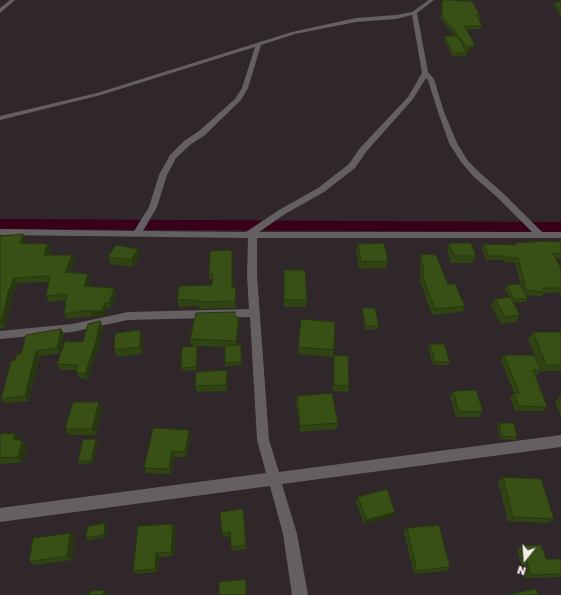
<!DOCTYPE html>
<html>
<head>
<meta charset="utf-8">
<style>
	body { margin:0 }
	#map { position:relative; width:561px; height:595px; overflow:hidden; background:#2f2729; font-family:"Golos Text",sans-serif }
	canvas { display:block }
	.north { position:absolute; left:505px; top:539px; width:40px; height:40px; -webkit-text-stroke:3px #2f2729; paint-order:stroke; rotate:197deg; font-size:11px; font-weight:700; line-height:16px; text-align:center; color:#f2ecee }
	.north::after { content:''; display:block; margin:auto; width:14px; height:18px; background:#f2ecee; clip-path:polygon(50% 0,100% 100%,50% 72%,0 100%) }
</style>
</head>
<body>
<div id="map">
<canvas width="561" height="595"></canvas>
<div class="north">N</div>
</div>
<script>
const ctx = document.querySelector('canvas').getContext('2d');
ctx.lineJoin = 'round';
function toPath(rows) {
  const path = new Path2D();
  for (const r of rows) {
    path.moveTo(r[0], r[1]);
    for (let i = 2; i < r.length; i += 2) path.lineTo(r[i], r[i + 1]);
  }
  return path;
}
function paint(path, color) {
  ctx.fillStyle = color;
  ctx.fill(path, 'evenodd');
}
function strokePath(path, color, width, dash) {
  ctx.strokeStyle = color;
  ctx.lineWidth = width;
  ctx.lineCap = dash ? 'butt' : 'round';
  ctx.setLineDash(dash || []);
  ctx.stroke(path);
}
paint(toPath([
	[0,219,561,222,561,232,0,229,0,219]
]), '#380119');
paint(toPath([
	[10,0,15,0,0,13,0,8,10,0],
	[429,0,434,0,417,13,428,72,434,79,444,112,457,143,468,161,479,172,504,194,542,232,561,232,561,238,257,238,257,275,269,440,279,472,561,435,561,447,282,484,297,534,308,595,292,595,283,534,270,486,0,522,0,508,266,473,257,440,250,317,128,320,72,332,0,339,0,331,72,324,128,312,249,309,247,275,248,238,0,235,0,229,134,231,149,207,159,175,170,155,184,141,199,131,235,99,242,88,255,47,101,95,0,120,0,116,97,93,292,32,356,18,396,15,412,12,429,0],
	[412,15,422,73,408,97,360,148,349,164,318,188,279,210,246,232,143,231,157,207,167,175,176,158,190,145,205,135,241,100,248,88,261,45,295,34,356,22,396,19,412,15],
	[426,78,428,80,438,112,449,143,461,162,473,176,498,198,532,232,259,232,285,214,324,192,355,168,366,152,413,99,426,78]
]), '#646061');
paint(toPath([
	[442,0,454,0,455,1,480,15,480,18,478,18,482,26,481,29,466,29,475,44,474,47,467,52,465,49,467,53,466,56,452,56,444,39,444,36,455,36,441,19],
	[555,2,561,2,561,17,554,5],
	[0,236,26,240,25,243,48,244,51,249,49,255,72,255,75,261,70,273,90,280,88,286,114,288,116,294,111,308,107,308,105,315,93,318,92,316,67,319,64,314,66,300,49,302,46,296,49,282,18,283,12,298,5,327,1,328,0,329],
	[561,242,561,259,556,258,561,268,561,293,544,293,542,296,526,295,528,299,526,302,513,303,520,315,516,322,501,324,491,306,495,299,509,297,505,289,507,285,521,286,515,263,504,262,504,260,486,260,482,249,484,244,515,245,516,243],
	[449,243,476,256,473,263,451,263,447,250],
	[358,244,388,261,386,268,359,269,356,250],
	[138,249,140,256,133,267,111,264,108,257],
	[421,254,448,284,465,306,462,312,432,315,420,281,421,277,420,260],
	[233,256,233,287,236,293,236,308,199,309,199,306,179,307,177,300,212,285,212,280,210,280,209,274],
	[284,270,307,300,306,307,284,307],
	[362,308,379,326,378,329,365,330,362,312],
	[236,317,239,317,240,324,237,345,241,345,242,365,225,366,225,347,197,346,198,349,197,370,182,371,181,368,197,346,192,346,190,339],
	[100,321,103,327,99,348,88,380,79,377,76,372,76,370,60,370,57,364,83,342],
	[61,329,64,334,60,353,40,356,29,401,5,403,1,399,15,360,21,354],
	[140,330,143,337,142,354,117,357,114,350],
	[533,332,561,332,561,371,541,371,541,370,537,375,535,375,547,407,543,411,515,411,510,398,514,393,501,360,504,355,540,368,528,339],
	[430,344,450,362,448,365,433,365,428,347],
	[298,347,334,350,333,357,298,354],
	[334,355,349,386,348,392,333,391,333,361],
	[227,370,228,377,227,391,197,392,195,386],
	[453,391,483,411,479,417,456,417,450,397],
	[297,396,338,423,337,429,300,432,296,402],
	[560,396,561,396,561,416,555,402],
	[102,408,96,435,70,435,65,429],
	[499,423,517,437,515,440,500,439,497,426],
	[0,434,20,439,20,441,22,441,27,447,23,462,0,464],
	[191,436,187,457,175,457,171,474,146,473,144,468],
	[96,439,98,442,93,463,80,464,78,461],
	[503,477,554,519,547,523,508,521,498,482],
	[358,497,393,516,364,524,356,502],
	[244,513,247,549,233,551,231,547,231,536,223,537,222,533],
	[173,524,176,528,174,556,159,557,158,572,137,574,133,571],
	[107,525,106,537,89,540,86,538],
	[407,528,450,567,446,571,414,574,404,532],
	[70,533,75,537,72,560,35,565,29,562],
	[522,546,546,559,561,559,561,577,525,578,517,549],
	[515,593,538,595,510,595]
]), '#304413');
paint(toPath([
	[475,44,474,47,467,52,468,48],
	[23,234,26,240,24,249,20,243],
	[48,244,51,249,47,260,44,255],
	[138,249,140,256,133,267,131,260],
	[232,250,233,256,233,293,232,287],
	[72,255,75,261,68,278,65,272],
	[88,274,90,280,86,292,84,286],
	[14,278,18,283,12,298,5,327,1,322,8,293],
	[236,287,236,308,235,301],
	[114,288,116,294,111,308,109,303],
	[105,303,107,308,105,315,93,318,91,312],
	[239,317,240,324,237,347,236,341],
	[100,321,103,327,99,348,88,380,85,374],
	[61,329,64,334,60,353,57,348],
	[140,330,143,337,142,354,140,347],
	[197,346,198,349,197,370,196,367],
	[36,351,40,356,29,401,25,396],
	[227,370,228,377,227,391,226,385],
	[99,402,102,408,96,435,92,429],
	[189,430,191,436,187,457,185,452],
	[15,433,20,439,19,444,13,439],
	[96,439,98,442,93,463,91,461],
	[22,441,27,447,23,462,18,457],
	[172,451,175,457,171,474,169,469],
	[243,509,244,513,247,549,246,545],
	[395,512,393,516,364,524,366,520],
	[105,523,107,525,106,537,104,535],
	[173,524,176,528,174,556,171,552],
	[70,533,75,537,72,560,67,556],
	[156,553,159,557,158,572,155,569],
	[246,579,247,582,247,595,246,595],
	[104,590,109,593,108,595,103,595]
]), '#27370f');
const building = toPath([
	[442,0,454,0,455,1,472,1,480,15,477,15,482,26,464,26,475,44,468,48,442,16,442,0],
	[555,2,561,2,561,12,555,2],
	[444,36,458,36,467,53,453,53,444,36],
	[23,234,20,243,48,244,44,255,72,255,65,272,88,274,84,286,114,288,109,303,105,303,103,310,91,312,91,310,64,314,67,294,46,296,50,276,14,278,8,293,1,322,0,322,0,236,23,234],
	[546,241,561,242,561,254,553,253,561,268,561,288,543,288,545,292,526,290,518,258,506,257,506,256,488,256,484,244,516,245,516,243,546,241],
	[384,243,388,261,361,262,358,244,384,243],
	[449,243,471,243,476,256,454,256,449,243],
	[116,245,138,249,131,260,108,257,116,245],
	[232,250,232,287,236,287,235,301,198,302,199,300,177,300,179,286,212,285,213,274,209,274,210,251,232,250],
	[421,254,436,255,448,284,455,284,465,306,435,309,422,275,424,275,421,254],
	[284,270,305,270,307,300,284,300,284,270],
	[520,284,528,299,514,299,507,285,520,284],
	[510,297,520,315,505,317,495,299,510,297],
	[362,308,375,308,379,326,366,326,362,308],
	[235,312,235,317,239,317,236,341,190,339,196,313,235,312],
	[301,319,335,322,334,350,298,347,301,319],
	[100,321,96,342,85,374,76,372,78,365,57,364,65,341,83,342,88,324,100,321],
	[61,329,57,348,36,351,25,396,1,399,11,361,15,360,17,354,21,354,26,335,61,329],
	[140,330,140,347,114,350,115,333,140,330],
	[533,332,561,332,561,365,546,365,533,332],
	[430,344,444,344,450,362,435,362,430,344],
	[241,345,241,362,225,363,225,346,241,345],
	[197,346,196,367,181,368,182,347,197,346],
	[334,355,348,356,349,386,334,385,334,355],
	[504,355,534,355,541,370,533,370,547,407,518,406,514,393,519,393,504,355],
	[227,370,226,385,195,386,196,372,227,370],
	[476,390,483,411,459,412,453,391,476,390],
	[332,393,338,423,300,426,297,396,332,393],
	[73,402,99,402,92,429,65,429,73,402],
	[499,423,514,423,517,437,502,436,499,423],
	[153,428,189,430,185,452,172,451,169,469,144,468,153,428],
	[15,433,13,439,22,441,18,457,0,458,0,434,15,433],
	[83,439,96,439,91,461,78,461,83,439],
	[503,477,541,479,554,519,513,517,503,477],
	[387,489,395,512,366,520,358,497,387,489],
	[243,509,246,545,231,547,230,532,222,533,220,512,243,509],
	[105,523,104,535,86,538,88,526,105,523],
	[173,524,171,552,156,553,155,569,133,571,138,526,173,524],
	[439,525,450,567,417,571,407,528,439,525],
	[70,533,67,556,29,562,33,538,70,533],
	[541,545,546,559,561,559,561,574,531,575,522,546,541,545],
	[246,579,246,595,219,595,219,582,246,579],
	[536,589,538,595,516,595,515,593,536,589],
	[104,590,103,595,89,595,90,591,104,590]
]);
paint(building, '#384f16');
strokePath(building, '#27370f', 1);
</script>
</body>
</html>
